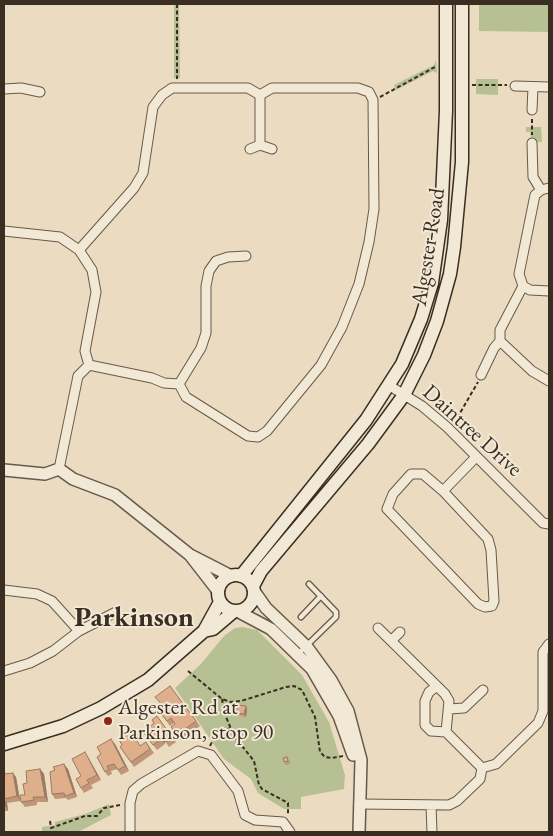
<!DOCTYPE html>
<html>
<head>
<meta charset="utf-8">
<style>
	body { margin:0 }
	#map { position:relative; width:553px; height:836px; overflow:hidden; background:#ebdbc0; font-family:"EB Garamond",serif }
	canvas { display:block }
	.frame { position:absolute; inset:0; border:5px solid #3a2e22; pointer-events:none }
</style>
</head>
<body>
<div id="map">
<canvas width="553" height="836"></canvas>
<div class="frame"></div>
</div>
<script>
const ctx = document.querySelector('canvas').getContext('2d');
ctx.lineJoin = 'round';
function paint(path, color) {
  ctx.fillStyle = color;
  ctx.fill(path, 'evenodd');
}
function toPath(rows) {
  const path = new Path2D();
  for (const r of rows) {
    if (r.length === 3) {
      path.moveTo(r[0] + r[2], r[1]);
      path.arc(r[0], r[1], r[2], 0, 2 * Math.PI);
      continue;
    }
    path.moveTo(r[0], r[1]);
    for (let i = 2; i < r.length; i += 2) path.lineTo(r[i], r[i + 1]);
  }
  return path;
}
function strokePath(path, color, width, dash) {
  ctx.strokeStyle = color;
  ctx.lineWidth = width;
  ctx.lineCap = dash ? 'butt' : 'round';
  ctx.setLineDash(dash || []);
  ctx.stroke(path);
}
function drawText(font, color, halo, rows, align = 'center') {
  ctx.font = font + ' "EB Garamond",serif';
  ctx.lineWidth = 4;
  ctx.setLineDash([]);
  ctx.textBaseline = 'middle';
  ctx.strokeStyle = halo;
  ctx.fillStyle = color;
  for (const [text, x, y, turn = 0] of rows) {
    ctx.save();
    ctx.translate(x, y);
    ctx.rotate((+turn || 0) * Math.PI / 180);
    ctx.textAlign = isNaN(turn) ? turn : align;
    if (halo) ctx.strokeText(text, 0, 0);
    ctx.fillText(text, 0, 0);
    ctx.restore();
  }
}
paint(toPath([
	[174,4,179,4,180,78,174,78],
	[479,4,549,4,549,32,479,31],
	[436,60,437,73,433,71,396,90,394,85,434,65],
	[476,79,498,79,498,95,476,94],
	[526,127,541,127,542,142,532,142,530,132,526,132],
	[242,627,257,630,302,675,329,722,345,775,344,789,301,797,301,809,284,809,258,793,251,779,224,759,175,688,201,664,224,636,235,628],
	[109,804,111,815,78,832,42,832,42,827,55,825,55,822,85,814]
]), '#b6c093');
const service = toPath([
	[301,617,321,596],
	[298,654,336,617,336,612,309,584]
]);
const minor = toPath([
	[515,86,549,87],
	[4,89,21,88,40,92],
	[532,110,533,87],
	[532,143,533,177,541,190],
	[260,145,260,95],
	[250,149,260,145,272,149],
	[549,188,541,190,535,195,519,274,523,286,530,290,549,291],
	[4,231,60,237,79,250,92,270,96,292,85,351,89,365,78,376,59,469],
	[79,250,134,188,143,173,153,107,162,95,172,88,248,88,260,95,272,88,358,88,369,92,373,100,374,209,369,242,359,284,342,327,321,365,267,431,258,437,248,436,186,397,179,384,164,383,152,378,89,365],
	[523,286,500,330,500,341,532,371,549,381],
	[481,375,494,348,500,341],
	[179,384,201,348,206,333,206,286,209,271,216,261,228,257,246,256],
	[390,386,422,406,447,427,543,523,549,524],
	[443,491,423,474,411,474,393,494,387,509,478,604,485,607,492,606,494,601,491,550,488,539,443,491,476,457],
	[4,590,37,594,52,601,79,631],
	[378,628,445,694,449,701,446,732,482,768],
	[391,641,400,632],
	[4,671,30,663,53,651,79,631,116,612],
	[436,687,429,692,425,701,425,725,431,731,446,732],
	[449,709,464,708,483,690],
	[359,804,449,805,457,801,480,779,482,768,496,764,538,723,543,711,543,652,549,644],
	[431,805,432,832],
	[130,832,130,803,133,791,141,784,198,751,211,755,238,791,245,815,255,820,283,822,290,832]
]);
const tertiary = toPath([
	[4,470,45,474,59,469,73,479,115,495,190,555,218,591],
	[190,555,231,576],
	[254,591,266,608,307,647,331,680,348,711,361,760,359,832],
	[239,612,271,629,312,669,339,716,353,755]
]);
const secondary = toPath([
	[236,593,18],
	[241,576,366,420,402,364,421,319,432,283,441,220,446,111,446,4],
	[253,586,261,571,368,444,404,395,424,355,437,321,450,274,454,247,462,162,462,4],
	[204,631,220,602],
	[4,744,63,726,101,708,148,680,204,631,213,629,233,612]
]);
strokePath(service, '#66594a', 7);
strokePath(minor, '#66594a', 11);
strokePath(tertiary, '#66594a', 14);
strokePath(secondary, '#3a2e22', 15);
strokePath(toPath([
	[177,4,177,79],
	[472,85,507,85],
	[380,97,435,67],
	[532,119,532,135],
	[452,422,460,413,478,382],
	[188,671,222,699,231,702,241,701,286,687,294,686,302,690,315,717,320,752,325,757,332,758,343,756],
	[222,699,224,712,234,736,254,761,259,785,262,789,288,803,288,814],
	[210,746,215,736,230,728],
	[50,821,51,828,85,816,97,816,104,808,120,805]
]), '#3a2e22', 2, [4, 2.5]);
strokePath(service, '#f2e8d6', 4.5);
strokePath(minor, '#f2e8d6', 9);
strokePath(tertiary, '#f2e8d6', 11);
strokePath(secondary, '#f2e8d6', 12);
paint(toPath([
	[170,686,200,726,180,740,171,727,175,724,174,723,170,726,162,715,163,707],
	[246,706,247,709,246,717,238,715,236,713],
	[157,716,176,742,169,747,165,741,165,744,157,750,143,732,154,723],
	[133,734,140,746,146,742,154,753,134,767,120,747],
	[115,744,129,771,121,775,117,769,111,771,112,774,108,776,105,772,101,754],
	[88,757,101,780,91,785,93,788,84,793,81,788],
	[289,759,290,764,286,765,284,762],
	[40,769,44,774,48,802,37,802,37,805,25,807,21,802,25,795,27,783],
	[68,769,77,797,68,800,66,798,55,799,52,794],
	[16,777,20,801,7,803,8,811,4,811,4,780]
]), '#c09678');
paint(toPath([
	[246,706,247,709,246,717,244,714],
	[162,736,165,741,165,744,161,739],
	[111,739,115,744,129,771,125,766],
	[85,752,88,757,101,780,97,775],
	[64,764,68,769,77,797,74,793],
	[40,769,44,774,48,802,45,797],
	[13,773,16,777,20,801,17,796],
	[4,799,7,803,8,811,5,806]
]), '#9c7a62');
const building = toPath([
	[170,686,196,721,177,735,171,727,175,724,171,718,167,721,158,710,163,706,155,697,170,686],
	[238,705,246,706,244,714,236,713,238,705],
	[157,716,172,737,166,742,162,736,161,739,153,745,143,732,154,723,152,720,157,716],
	[130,729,140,746,146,742,150,749,131,762,120,747,122,745,118,738,130,729],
	[111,739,125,766,118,770,114,764,107,766,109,769,105,772,97,757,101,754,97,747,111,739],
	[85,752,97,775,87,780,89,783,81,788,76,779,81,776,72,759,85,752],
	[287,757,288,761,284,762,283,758,287,757],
	[64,764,74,793,65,796,64,793,52,794,50,772,55,770,53,767,64,764],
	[40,769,45,797,33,797,34,800,21,802,20,795,25,795,23,784,27,783,26,771,40,769],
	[13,773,17,796,4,799,4,774,13,773]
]);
paint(building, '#dfaf8c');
strokePath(building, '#9c7a62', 1);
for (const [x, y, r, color] of [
	[108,721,5,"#8f2418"]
]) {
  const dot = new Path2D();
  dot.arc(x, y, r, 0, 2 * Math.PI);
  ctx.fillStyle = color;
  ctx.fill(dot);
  strokePath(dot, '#f2e8d6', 2);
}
drawText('22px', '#3a2e22', '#f2e8d6', [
	["Algester Road",429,247,-81],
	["Daintree Drive",472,431,42]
]);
drawText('22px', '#3a2e22', '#f2e8d6', [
	["Algester Rd at",118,708],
	["Parkinson, stop 90",118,733]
], 'left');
drawText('bold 28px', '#3a2e22', '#f2e8d6', [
	["Parkinson",134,618]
]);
</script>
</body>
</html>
